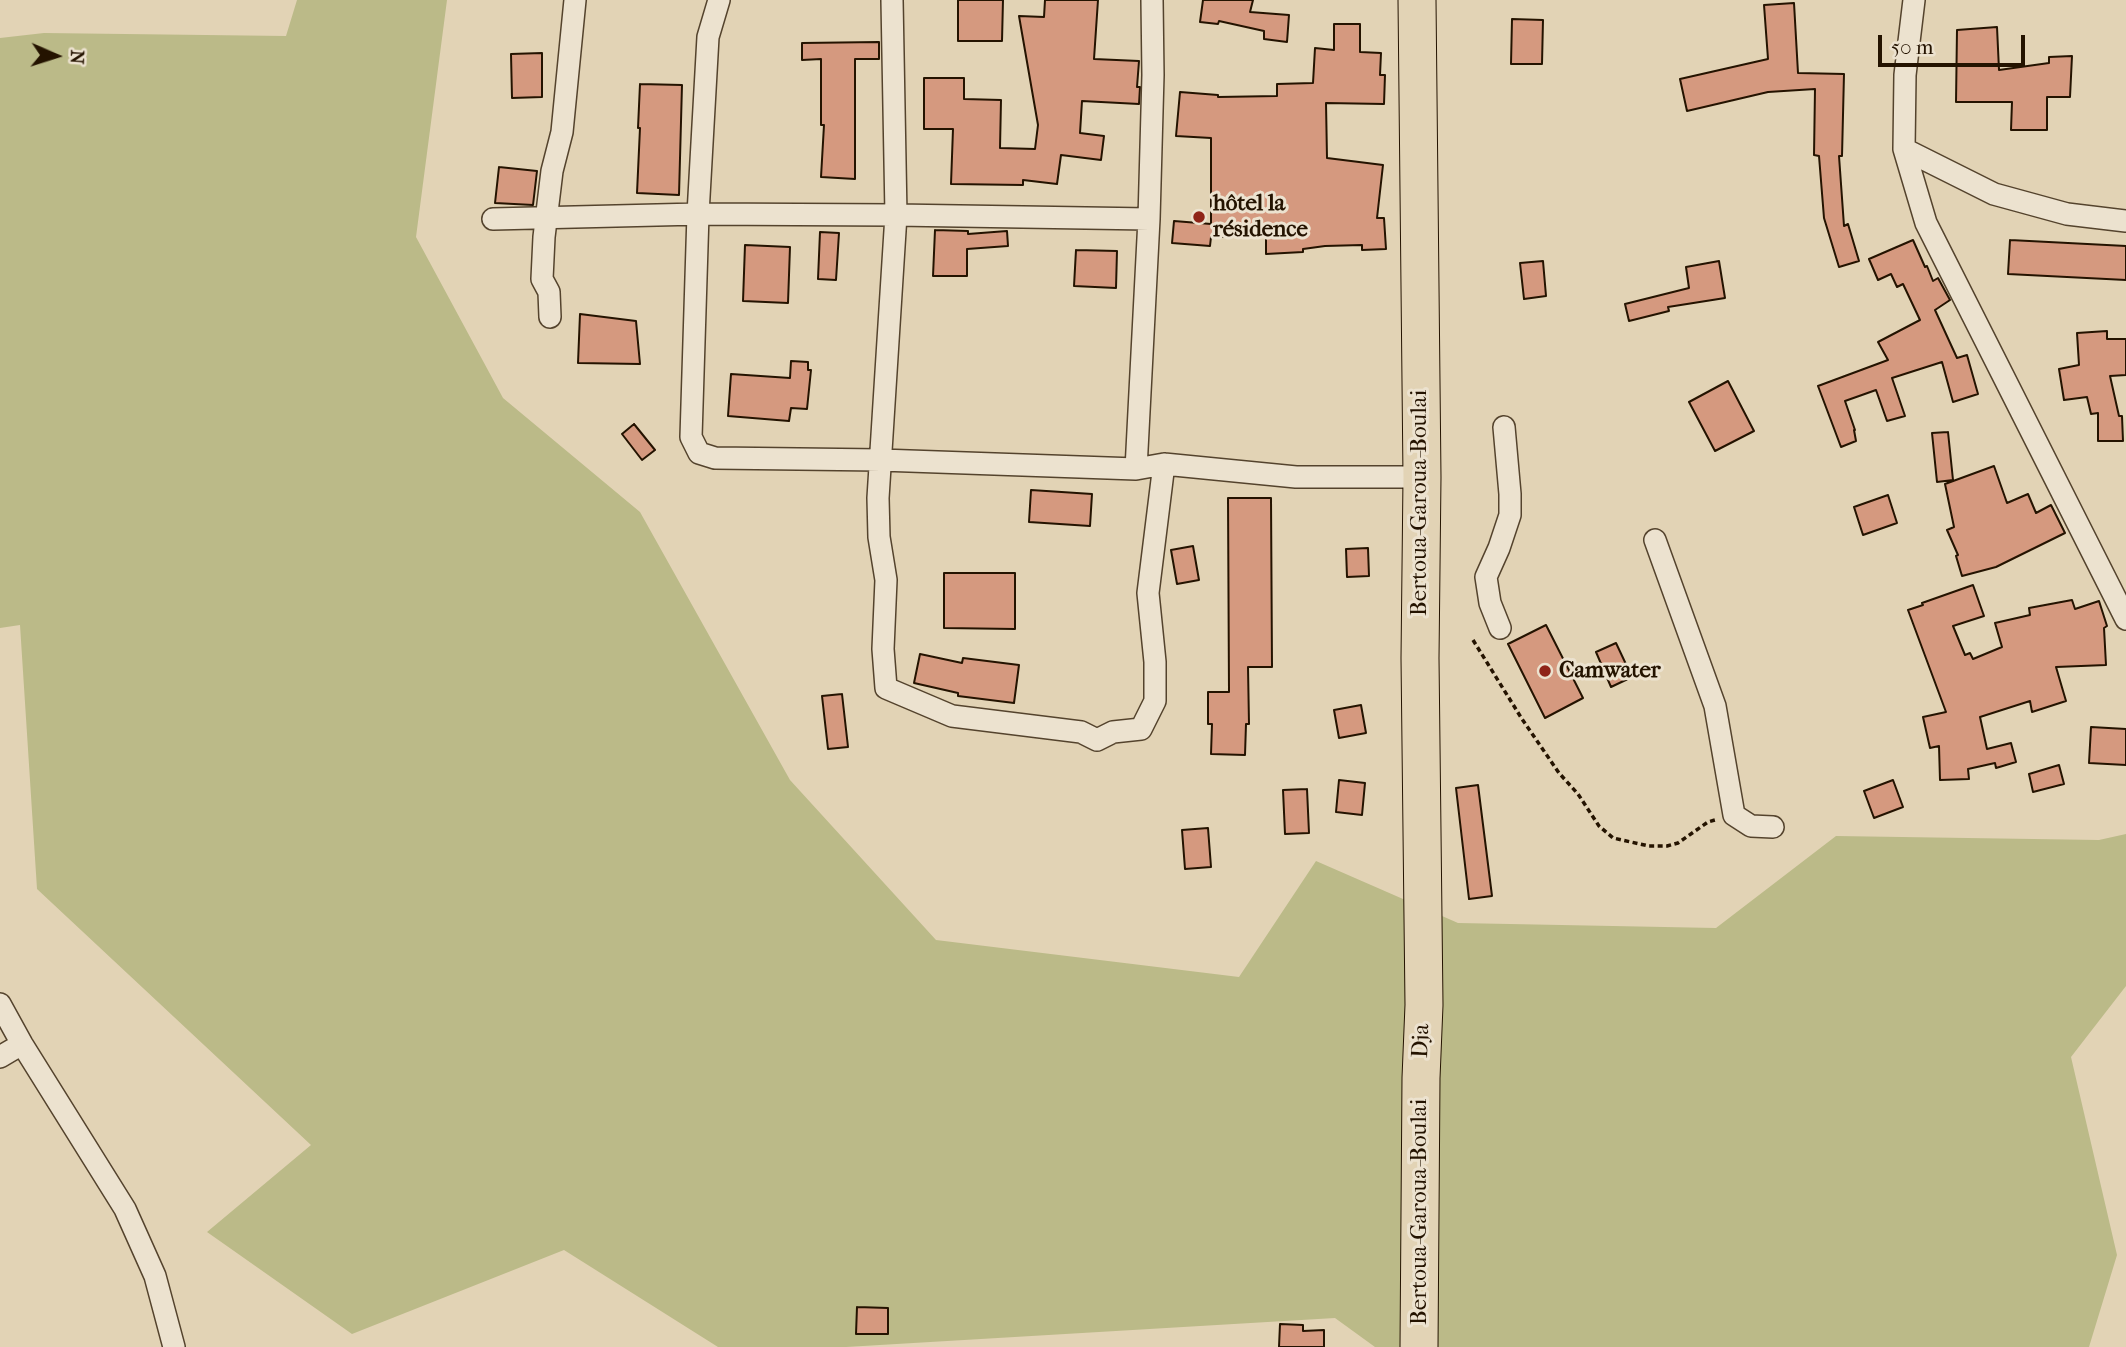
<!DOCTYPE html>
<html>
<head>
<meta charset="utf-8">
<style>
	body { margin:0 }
	#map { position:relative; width:2126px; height:1347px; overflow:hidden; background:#e2d3b5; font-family:"IM FELL French Canon",serif }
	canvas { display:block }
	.north { position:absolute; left:21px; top:21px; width:70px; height:70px; -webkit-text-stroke:5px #ece2cf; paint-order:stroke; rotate:93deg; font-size:19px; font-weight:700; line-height:28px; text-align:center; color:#241300 }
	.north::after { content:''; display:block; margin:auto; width:24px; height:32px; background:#241300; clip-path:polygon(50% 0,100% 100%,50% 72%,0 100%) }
	.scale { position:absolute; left:1878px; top:35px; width:147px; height:32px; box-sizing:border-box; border:4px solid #241300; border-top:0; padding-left:9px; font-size:21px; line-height:24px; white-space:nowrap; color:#241300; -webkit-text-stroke:5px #ece2cf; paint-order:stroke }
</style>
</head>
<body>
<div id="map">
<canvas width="2126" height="1347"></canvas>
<div class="north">N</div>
<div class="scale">50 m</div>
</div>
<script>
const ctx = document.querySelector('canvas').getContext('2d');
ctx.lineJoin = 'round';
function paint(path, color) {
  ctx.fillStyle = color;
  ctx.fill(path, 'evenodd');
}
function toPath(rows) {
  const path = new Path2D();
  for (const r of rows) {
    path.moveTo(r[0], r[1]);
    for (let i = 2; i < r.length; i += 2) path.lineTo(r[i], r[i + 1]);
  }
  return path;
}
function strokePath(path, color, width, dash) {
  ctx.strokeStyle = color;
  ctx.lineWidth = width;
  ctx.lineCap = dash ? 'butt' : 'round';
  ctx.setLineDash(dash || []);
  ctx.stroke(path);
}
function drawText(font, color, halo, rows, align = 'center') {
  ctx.font = font + ' "IM FELL French Canon",serif';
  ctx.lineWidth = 6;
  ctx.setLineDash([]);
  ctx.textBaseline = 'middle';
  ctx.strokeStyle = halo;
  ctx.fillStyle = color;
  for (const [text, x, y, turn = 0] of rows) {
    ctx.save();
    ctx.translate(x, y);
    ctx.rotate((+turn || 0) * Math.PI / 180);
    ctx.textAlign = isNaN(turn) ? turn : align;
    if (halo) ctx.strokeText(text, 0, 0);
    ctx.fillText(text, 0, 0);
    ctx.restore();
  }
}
paint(toPath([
	[297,0,447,0,416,237,503,398,640,512,790,780,936,940,1239,977,1316,861,1458,923,1716,928,1836,836,2099,840,2126,834,2126,986,2071,1057,2117,1255,2089,1347,1375,1347,1335,1318,846,1347,718,1347,564,1250,352,1334,207,1232,311,1145,37,889,20,625,0,628,0,38,44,33,286,36]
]), '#bbba88');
const building = toPath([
	[958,0,1003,0,1002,41,958,41,958,0],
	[1045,0,1098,0,1094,59,1139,61,1137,87,1140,87,1139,104,1082,101,1080,133,1104,136,1101,160,1061,155,1057,184,1023,180,1023,185,951,184,953,129,924,129,924,78,964,78,964,99,1001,100,1000,148,1035,149,1038,125,1019,16,1044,17,1045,0],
	[1203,0,1253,0,1250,12,1289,15,1287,42,1264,39,1264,31,1219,21,1218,24,1200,22,1203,0],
	[1794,3,1798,73,1844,74,1842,156,1839,156,1844,226,1848,224,1859,261,1839,267,1824,218,1819,156,1814,155,1815,89,1768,92,1687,111,1680,79,1768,59,1764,5,1794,3],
	[1512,19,1543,20,1542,64,1511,64,1512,19],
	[1334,24,1360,24,1360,52,1381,53,1380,75,1385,75,1384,104,1326,103,1327,158,1383,165,1377,218,1384,218,1386,249,1362,250,1362,245,1325,246,1303,249,1303,252,1266,254,1266,237,1211,237,1210,246,1172,243,1174,221,1211,224,1211,138,1176,136,1180,92,1218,95,1218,97,1277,96,1277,84,1313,83,1315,48,1334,50,1334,24],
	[1997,27,1999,70,2049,63,2049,57,2072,56,2070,97,2047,97,2047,130,2011,130,2012,102,1956,102,1957,30,1997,27],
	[879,42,879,59,855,59,855,179,821,177,824,125,821,125,821,59,802,60,802,43,879,42],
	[542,53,542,97,512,98,511,54,542,53],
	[640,84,682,85,679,195,637,193,640,128,638,128,640,84],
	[499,167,537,171,533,205,495,203,499,167],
	[935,230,968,231,968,234,1007,231,1008,246,967,249,967,276,933,276,935,230],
	[820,232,839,233,836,280,818,279,820,232],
	[1913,240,1925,267,1927,266,1933,281,1938,278,1950,300,1935,310,1957,358,1967,355,1978,394,1953,402,1942,362,1892,378,1905,416,1887,421,1876,390,1845,401,1855,430,1854,430,1856,441,1841,447,1818,386,1888,360,1878,342,1920,320,1903,284,1897,287,1891,274,1878,280,1869,259,1913,240],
	[2010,240,2126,246,2126,280,2008,274,2010,240],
	[745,245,790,247,788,303,743,301,745,245],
	[1076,250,1117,251,1116,288,1074,286,1076,250],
	[1543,261,1546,296,1524,299,1520,263,1543,261],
	[1719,261,1725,298,1668,307,1669,311,1629,321,1625,304,1689,288,1686,267,1719,261],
	[580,314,636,321,640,364,578,363,580,314],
	[2107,331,2107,339,2126,339,2126,375,2110,376,2119,416,2122,416,2123,441,2098,441,2098,413,2091,414,2087,397,2064,400,2059,369,2079,365,2077,333,2107,331],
	[791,361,808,362,808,370,811,370,807,409,791,408,789,421,728,416,731,374,790,378,791,361],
	[1728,381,1754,431,1715,451,1689,402,1728,381],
	[634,424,655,450,642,460,622,434,634,424],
	[1948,432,1953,480,1937,482,1932,433,1948,432],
	[1994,466,2007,503,2028,494,2036,513,2051,505,2065,533,1996,567,1962,576,1956,556,1958,555,1947,530,1954,527,1945,484,1994,466],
	[1031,490,1092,494,1090,526,1029,522,1031,490],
	[1888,495,1897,523,1863,535,1854,507,1888,495],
	[1228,498,1271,498,1272,667,1248,667,1249,724,1246,724,1245,755,1211,754,1212,724,1208,724,1208,692,1229,692,1228,498],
	[1193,546,1199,580,1177,584,1171,550,1193,546],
	[1368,548,1369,576,1347,577,1346,549,1368,548],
	[944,573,1015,573,1015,629,944,628,944,573],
	[1973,585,1984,616,1953,626,1965,655,1970,653,1973,659,2002,647,1995,623,2030,615,2029,608,2072,600,2075,609,2099,601,2107,626,2104,628,2106,665,2056,667,2066,701,2032,712,2030,701,1980,717,1987,749,2011,743,2016,762,1996,768,1995,763,1968,769,1969,779,1940,780,1939,746,1930,748,1923,717,1946,712,1908,610,1923,605,1922,603,1973,585],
	[1546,625,1583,698,1545,718,1508,644,1546,625],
	[1616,643,1632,677,1611,687,1596,652,1616,643],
	[920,654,962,663,963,658,1019,665,1014,703,958,696,958,693,914,683,920,654],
	[842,694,848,747,828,749,822,696,842,694],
	[1361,705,1366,733,1339,738,1334,710,1361,705],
	[2091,727,2126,729,2126,765,2089,763,2091,727],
	[2059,765,2064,784,2033,792,2029,774,2059,765],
	[1339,780,1365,783,1362,815,1336,812,1339,780],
	[1893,780,1903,807,1874,818,1864,791,1893,780],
	[1478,785,1492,896,1469,899,1456,788,1478,785],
	[1307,789,1309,833,1285,834,1283,790,1307,789],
	[1208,828,1211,867,1185,869,1182,830,1208,828],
	[857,1307,888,1308,888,1334,856,1334,857,1307],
	[1280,1324,1303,1325,1303,1331,1324,1330,1324,1347,1279,1347,1280,1324]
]);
paint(building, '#d5997f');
strokePath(building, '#241300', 2);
const street = toPath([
	[719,0,708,37,698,214,691,437,699,453,715,458,881,460,1136,469],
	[892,0,896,215,878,498,879,537,886,580,883,649,886,688,952,716,1081,732,1097,740,1113,732,1141,729,1155,701,1155,662,1148,593,1164,464],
	[1152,0,1153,75,1149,219,1136,469,1164,464,1296,477,1422,477],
	[1914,0,1905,75,1904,149,1926,223,2126,619],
	[1904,149,1994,194,2067,214,2126,221],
	[493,219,698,214,896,215,1149,219],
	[550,317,549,292,542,279,544,237,552,171,562,132,575,0],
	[1655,540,1715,706,1734,815,1751,826,1773,827],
	[1500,628,1490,603,1486,577,1499,548,1510,515,1510,494,1504,427],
	[0,1004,22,1044,125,1209,155,1276,174,1347],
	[0,1057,22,1044]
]);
const highway = toPath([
	[1417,0,1422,477,1420,658,1424,1005,1421,1078,1419,1347]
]);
strokePath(street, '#54432d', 24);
strokePath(highway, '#241300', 39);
strokePath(toPath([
	[1473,640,1522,719,1559,773,1578,794,1599,826,1613,838,1649,846,1667,846,1678,843,1708,822,1715,820]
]), '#241300', 3.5, [5, 3.5]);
strokePath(street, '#ece2cf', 21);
strokePath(highway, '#e2d3b5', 37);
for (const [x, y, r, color] of [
	[1199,217,7,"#8f2418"],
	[1545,671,7,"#8f2418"]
]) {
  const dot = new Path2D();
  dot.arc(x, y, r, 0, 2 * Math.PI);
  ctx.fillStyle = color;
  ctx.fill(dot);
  strokePath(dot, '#ece2cf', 2.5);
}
drawText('bold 23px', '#241300', '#ece2cf', [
	["hôtel la",1213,204],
	["résidence",1213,230],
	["Camwater",1559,671]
], 'left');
drawText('23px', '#241300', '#ece2cf', [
	["Bertoua-Garoua-Boulai",1420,503,-90],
	["Dja",1422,1041,-88],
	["Bertoua-Garoua-Boulai",1420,1212,-90]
]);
</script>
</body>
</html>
